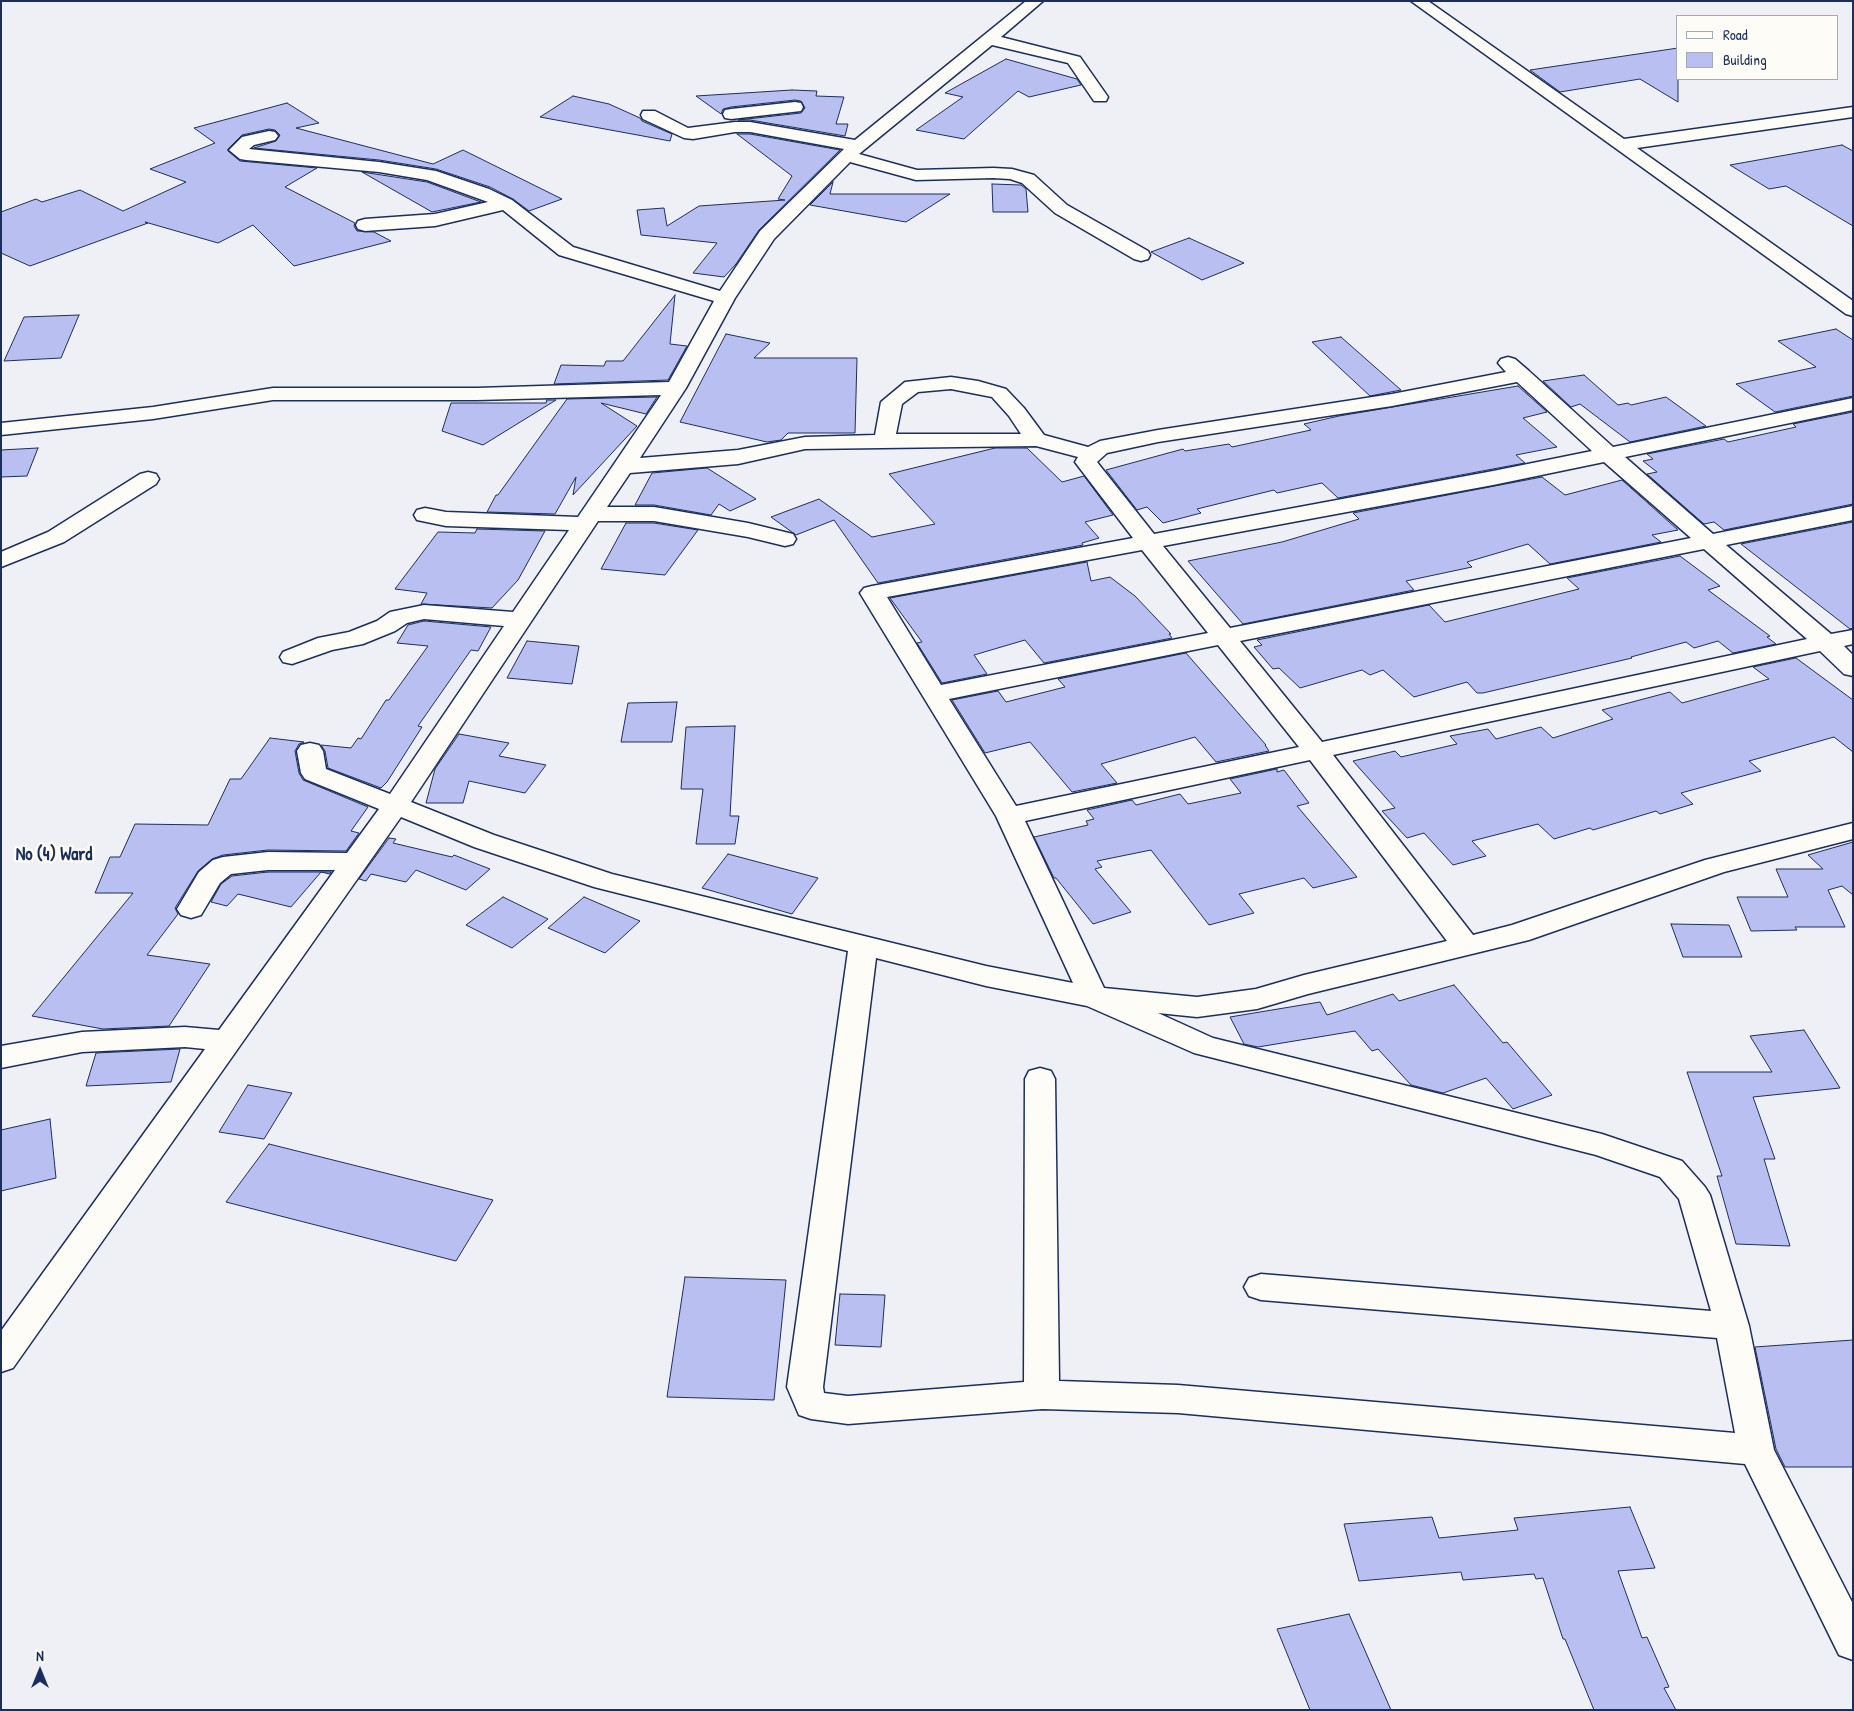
<!DOCTYPE html>
<html>
<head>
<meta charset="utf-8">
<style>
	body { margin:0 }
	#map { position:relative; width:1854px; height:1711px; overflow:hidden; background:#eff0f6; font-family:"Patrick Hand",sans-serif }
	canvas { display:block }
	.frame { position:absolute; inset:0; border:2px solid #1b2f5e; pointer-events:none }
	.legend { position:absolute; left:1676px; top:15px; width:162px; height:65px; box-sizing:border-box; background:#fdfcf7; border:1px solid #a3aaba; margin:0; padding:6px 9px; list-style:none; font-size:15px; color:#1b2f5e }
	.legend li { display:flex; align-items:center; gap:10px; height:25px }
	.legend b { width:25px; border:1px solid #a3aaba }
	.north { position:absolute; left:15px; top:1646px; width:50px; height:50px; -webkit-text-stroke:4px #fdfcf7; paint-order:stroke; rotate:0deg; font-size:14px; font-weight:700; line-height:20px; text-align:center; color:#1b2f5e }
	.north::after { content:''; display:block; margin:auto; width:18px; height:22px; background:#1b2f5e; clip-path:polygon(50% 0,100% 100%,50% 72%,0 100%) }
</style>
</head>
<body>
<div id="map">
<canvas width="1854" height="1711"></canvas>
<div class="frame"></div>
<ul class="legend">
<li><b style="height:6px;background:#fdfcf7"></b>Road</li>
<li><b style="height:14px;background:#b9bff1"></b>Building</li>
</ul>
<div class="north">N</div>
</div>
<script>
const ctx = document.querySelector('canvas').getContext('2d');
ctx.lineJoin = 'round';
function paint(path, color) {
  ctx.fillStyle = color;
  ctx.fill(path, 'evenodd');
}
function toPath(rows) {
  const path = new Path2D();
  for (const r of rows) {
    path.moveTo(r[0], r[1]);
    for (let i = 2; i < r.length; i += 2) path.lineTo(r[i], r[i + 1]);
  }
  return path;
}
function strokePath(path, color, width, dash) {
  ctx.strokeStyle = color;
  ctx.lineWidth = width;
  ctx.lineCap = dash ? 'butt' : 'round';
  ctx.setLineDash(dash || []);
  ctx.stroke(path);
}
function drawText(font, color, halo, rows, align = 'center') {
  ctx.font = font + ' "Patrick Hand",sans-serif';
  ctx.lineWidth = 5;
  ctx.setLineDash([]);
  ctx.textBaseline = 'middle';
  ctx.strokeStyle = halo;
  ctx.fillStyle = color;
  for (const [text, x, y, turn = 0] of rows) {
    ctx.save();
    ctx.translate(x, y);
    ctx.rotate((+turn || 0) * Math.PI / 180);
    ctx.textAlign = isNaN(turn) ? turn : align;
    if (halo) ctx.strokeText(text, 0, 0);
    ctx.fillText(text, 0, 0);
    ctx.restore();
  }
}
const building = toPath([
	[1678,48,1678,102,1640,79,1560,92,1530,70,1678,48],
	[1006,59,1077,79,1081,85,1029,97,1018,91,964,139,916,130,963,97,945,93,1006,59],
	[792,90,817,91,816,96,844,97,836,124,848,124,845,136,750,120,738,120,801,113,805,108,801,101,795,100,731,107,723,109,721,114,696,96,792,90],
	[573,96,609,104,640,118,642,121,672,134,670,141,540,117,573,96],
	[287,103,319,123,296,128,433,164,463,150,562,199,529,211,513,199,490,187,436,169,379,160,254,148,276,141,280,135,275,130,269,129,242,135,228,149,228,151,240,161,317,168,285,187,355,223,354,226,357,231,374,232,391,241,294,266,253,225,218,243,145,222,148,223,30,266,1,253,1,212,36,199,42,202,80,190,123,211,186,182,150,169,215,143,194,128,287,103],
	[737,134,750,134,840,150,759,230,736,264,724,277,693,273,717,243,641,235,637,210,664,208,667,226,699,206,785,200,778,199,792,176,737,134],
	[1842,145,1853,151,1853,226,1786,186,1769,189,1730,165,1842,145],
	[362,172,427,182,481,202,432,212,362,172],
	[833,182,830,194,950,194,906,222,810,205,833,182],
	[992,184,1021,185,1026,189,1028,212,993,212,992,184],
	[1189,238,1244,263,1202,280,1151,252,1189,238],
	[675,295,670,344,687,346,668,380,554,384,561,365,604,366,606,361,623,361,675,295],
	[79,315,61,358,4,361,24,317,79,315],
	[1836,329,1853,340,1853,396,1775,412,1736,384,1816,367,1778,341,1836,329],
	[726,334,770,343,754,358,857,358,855,433,788,433,781,440,767,442,680,422,726,334],
	[1341,337,1401,390,1370,396,1312,342,1341,337],
	[1584,375,1618,405,1628,403,1631,405,1666,397,1706,426,1630,442,1580,404,1571,407,1543,381,1584,375],
	[1518,386,1547,412,1523,418,1557,447,1516,455,1525,463,1338,498,1322,483,1277,493,1274,490,1197,509,1201,513,1163,523,1147,507,1137,510,1106,470,1183,449,1185,451,1229,444,1232,447,1311,430,1304,424,1339,416,1518,386],
	[657,397,646,414,601,403,637,426,573,495,576,477,555,514,487,512,496,495,498,495,567,399,657,397],
	[547,400,556,400,483,445,442,431,451,403,546,403,547,400],
	[1853,412,1853,504,1724,530,1714,522,1704,524,1647,474,1657,472,1643,461,1653,459,1647,454,1724,439,1728,442,1796,427,1793,424,1853,412],
	[38,448,27,476,1,477,1,450,38,448],
	[995,448,1027,448,1062,482,1084,476,1113,515,1085,522,1099,538,1082,543,1083,545,878,583,834,520,796,535,771,517,819,499,872,537,935,524,889,474,995,448],
	[707,468,756,499,730,511,719,504,711,515,654,505,635,505,652,473,707,468],
	[1542,477,1565,495,1622,480,1678,530,1652,535,1661,542,1550,564,1528,544,1467,562,1472,567,1406,581,1414,590,1243,624,1188,561,1282,542,1359,519,1353,513,1542,477],
	[1853,522,1853,628,1850,629,1741,544,1853,522],
	[626,523,654,523,698,530,665,575,601,569,626,523],
	[477,529,545,531,518,580,492,608,421,604,427,593,395,589,438,532,475,533,477,529],
	[1680,556,1720,586,1708,590,1770,636,1767,637,1776,644,1733,653,1718,641,1694,648,1686,642,1631,657,1632,658,1483,693,1477,693,1467,682,1414,697,1383,670,1370,675,1362,670,1300,688,1279,668,1273,669,1254,647,1262,645,1257,640,1429,605,1445,622,1579,589,1567,578,1680,556],
	[1087,562,1091,581,1110,577,1135,596,1171,634,1169,634,1172,638,1044,663,1025,640,974,655,987,674,942,683,917,643,922,642,890,598,1087,562],
	[424,621,491,627,478,651,471,650,418,726,422,727,387,782,381,788,328,768,325,751,321,745,351,748,358,738,361,739,386,700,389,700,428,646,397,643,408,625,424,621],
	[527,641,579,646,572,684,507,678,527,641],
	[1186,653,1266,745,1265,745,1269,751,1216,762,1195,737,1101,764,1117,783,1072,792,1030,742,985,753,952,700,998,691,1006,702,1065,687,1058,679,1186,653],
	[1796,658,1853,700,1853,752,1834,737,1749,761,1761,771,1681,793,1693,804,1660,814,1656,811,1593,830,1590,828,1554,839,1538,824,1472,841,1486,856,1453,865,1424,833,1407,838,1382,811,1395,808,1353,761,1395,751,1401,757,1457,744,1450,736,1488,729,1496,739,1541,727,1553,738,1613,719,1602,710,1670,692,1682,703,1769,679,1753,667,1796,658],
	[677,702,672,742,621,742,628,703,677,702],
	[735,726,730,816,739,816,735,844,696,844,703,789,681,789,686,727,735,726],
	[459,734,509,743,499,756,546,765,525,793,469,781,463,803,426,803,435,769,459,734],
	[270,738,304,742,299,744,295,751,299,773,303,780,368,807,351,831,359,833,346,851,268,850,223,855,212,859,198,871,175,908,178,914,147,955,210,964,169,1026,103,1029,32,1016,133,893,95,893,110,857,120,857,135,824,208,825,230,779,241,779,270,738],
	[1277,769,1277,772,1284,770,1309,803,1297,806,1357,877,1313,888,1304,878,1239,894,1254,913,1209,925,1151,850,1097,861,1102,867,1095,869,1131,912,1093,924,1056,878,1054,878,1034,837,1088,825,1086,821,1094,819,1087,810,1132,800,1136,805,1180,794,1188,804,1241,793,1230,779,1277,769],
	[389,838,396,839,393,843,452,857,454,855,490,869,466,890,416,870,406,882,371,874,366,881,359,879,389,838],
	[1853,842,1853,895,1842,886,1828,890,1845,927,1795,927,1797,930,1751,931,1737,897,1788,897,1776,869,1823,869,1808,855,1853,842],
	[728,854,818,878,792,914,702,888,728,854],
	[268,872,331,872,330,874,321,872,291,907,238,894,227,906,211,902,221,884,232,876,268,872],
	[503,897,548,919,512,948,466,925,503,897],
	[584,897,640,921,605,953,548,928,584,897],
	[1671,924,1729,925,1742,957,1683,957,1671,924],
	[1454,985,1503,1043,1507,1042,1552,1095,1513,1109,1486,1078,1443,1093,1411,1085,1378,1049,1372,1051,1355,1031,1258,1047,1244,1044,1230,1017,1320,1002,1327,1015,1393,994,1399,1001,1454,985],
	[1804,1030,1840,1088,1753,1097,1775,1159,1764,1159,1790,1246,1736,1244,1717,1176,1722,1176,1687,1072,1772,1072,1750,1036,1804,1030],
	[180,1049,171,1082,86,1086,96,1053,180,1049],
	[248,1085,292,1093,264,1139,219,1132,248,1085],
	[50,1119,56,1178,1,1191,1,1130,50,1119],
	[269,1144,493,1200,456,1261,226,1202,269,1144],
	[685,1277,786,1280,774,1400,667,1397,685,1277],
	[840,1294,885,1295,881,1347,835,1345,840,1294],
	[1853,1340,1853,1467,1785,1467,1776,1449,1755,1347,1853,1340],
	[1630,1507,1655,1568,1618,1571,1642,1638,1647,1637,1669,1687,1664,1688,1676,1710,1594,1710,1565,1639,1563,1639,1543,1578,1536,1579,1534,1574,1463,1580,1461,1572,1359,1581,1344,1524,1432,1517,1439,1538,1518,1530,1514,1518,1630,1507],
	[1349,1614,1391,1710,1310,1710,1277,1629,1349,1614]
]);
paint(building, '#b9bff1');
strokePath(building, '#1b2f5e', 1);
const minor = toPath([
	[1026,1,1043,1,1001,37,1080,57,1108,97,1106,101,1094,101,1068,63,992,45,859,154,917,170,993,168,1012,169,1034,175,1067,205,1148,251,1150,255,1148,259,1141,261,1134,259,1055,213,1022,183,1010,179,993,178,916,180,850,162,774,239,735,298,686,388,640,458,738,450,805,437,875,435,881,402,905,382,951,377,978,381,1006,389,1024,408,1044,435,1088,447,1100,441,1158,430,1392,394,1506,372,1498,363,1501,359,1508,357,1515,359,1529,371,1613,447,1853,398,1853,410,1625,457,1713,534,1853,506,1853,520,1726,545,1831,634,1853,630,1853,644,1844,646,1853,655,1853,676,1844,674,1820,651,1333,755,1473,935,1512,925,1705,860,1853,823,1853,839,1724,872,1529,940,1308,994,1257,1009,1197,1017,1158,1013,1213,1038,1602,1134,1682,1161,1705,1187,1710,1195,1749,1326,1774,1450,1853,1604,1853,1660,1839,1655,1745,1464,1178,1413,1042,1409,848,1424,811,1419,799,1415,787,1387,848,951,594,887,474,847,401,817,13,1368,1,1372,1,1331,205,1049,185,1047,82,1052,1,1068,1,1046,82,1032,185,1027,219,1030,335,870,268,870,231,874,220,883,201,915,191,918,181,915,177,909,199,872,213,860,223,857,268,852,347,853,379,809,305,779,301,773,297,751,301,745,310,743,319,745,323,751,326,769,390,794,504,626,424,619,407,623,395,631,363,644,332,650,292,664,283,662,280,657,283,652,318,638,349,632,377,621,390,612,424,605,513,612,569,530,446,526,417,520,414,515,417,510,425,508,446,512,578,517,661,395,477,400,273,400,153,419,1,435,1,423,153,407,273,388,477,388,669,382,714,301,559,255,503,210,435,226,365,231,358,229,356,225,358,221,365,219,435,214,488,202,427,180,379,172,246,160,240,159,229,150,242,137,269,131,275,132,278,136,275,140,254,145,249,149,379,162,436,171,489,189,512,200,573,247,720,291,760,231,844,149,750,132,735,132,693,139,684,138,643,119,641,115,643,111,655,111,688,128,735,122,750,122,855,140,1026,1],
	[1517,382,1592,451,1493,471,1154,534,1097,462,1107,453,1158,442,1392,406,1517,382],
	[951,389,992,397,1009,416,1021,434,896,434,902,404,918,392,951,389],
	[1036,446,1078,457,1075,462,1133,538,872,586,864,588,860,593,996,816,1073,983,986,966,612,874,494,835,411,802,598,521,654,521,748,537,785,546,793,544,796,539,793,534,748,523,654,507,607,507,630,473,738,464,805,449,1036,446],
	[1604,462,1691,538,1230,628,1163,546,1493,485,1604,462],
	[1704,549,1807,639,1322,742,1240,641,1704,549],
	[1142,550,1208,633,941,685,887,597,1142,550],
	[1218,645,1299,747,1016,806,949,699,1218,645],
	[1310,760,1447,941,1304,975,1256,989,1197,997,1104,988,1025,821,1310,760],
	[876,958,986,986,1087,1006,1194,1053,1596,1155,1660,1177,1679,1199,1711,1311,1261,1274,1249,1278,1244,1287,1249,1296,1261,1300,1717,1338,1735,1433,1178,1385,1059,1381,1055,1079,1051,1071,1040,1068,1029,1071,1025,1079,1024,1382,848,1396,824,1393,823,1387,876,958],
	[1411,1,1428,1,1624,139,1853,107,1853,117,1637,148,1853,301,1853,316,1846,314,1411,1],
	[795,102,801,103,803,107,801,111,731,119,725,118,723,114,725,110,731,109,795,102],
	[148,472,156,474,159,479,156,484,64,542,1,567,1,552,48,532,140,474,148,472]
]);
strokePath(minor, '#1b2f5e', 3);
paint(minor, '#fdfcf7');
drawText('bold 18px', '#1b2f5e', '#fdfcf7', [
	["No (4) Ward",54,855]
]);
</script>
</body>
</html>
